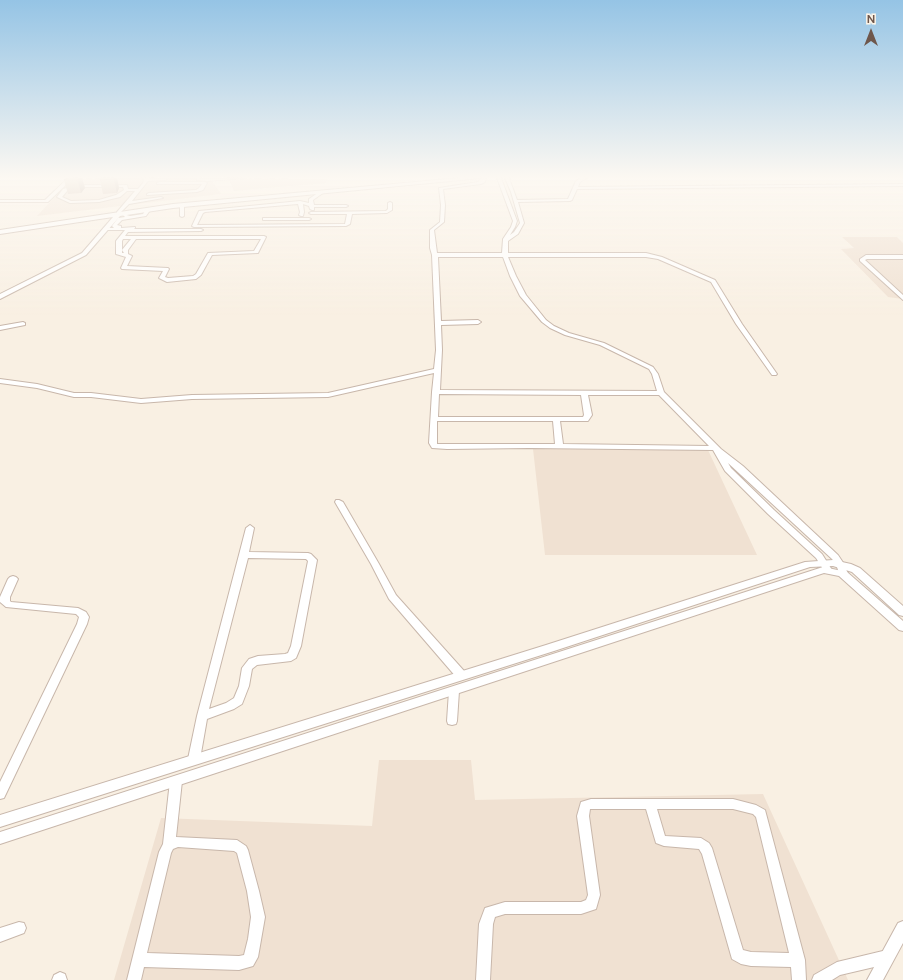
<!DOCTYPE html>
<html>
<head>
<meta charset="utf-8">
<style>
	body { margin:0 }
	#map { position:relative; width:903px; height:980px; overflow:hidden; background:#f9f0e3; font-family:Figtree,sans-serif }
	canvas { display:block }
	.north { position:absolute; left:851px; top:12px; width:40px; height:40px; -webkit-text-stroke:3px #fcf4e8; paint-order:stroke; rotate:0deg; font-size:11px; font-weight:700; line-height:16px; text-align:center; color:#6e574c }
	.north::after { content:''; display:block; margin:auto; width:14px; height:18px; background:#6e574c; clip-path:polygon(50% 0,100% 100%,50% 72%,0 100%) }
</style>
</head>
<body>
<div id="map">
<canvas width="903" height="980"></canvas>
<div class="north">N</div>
</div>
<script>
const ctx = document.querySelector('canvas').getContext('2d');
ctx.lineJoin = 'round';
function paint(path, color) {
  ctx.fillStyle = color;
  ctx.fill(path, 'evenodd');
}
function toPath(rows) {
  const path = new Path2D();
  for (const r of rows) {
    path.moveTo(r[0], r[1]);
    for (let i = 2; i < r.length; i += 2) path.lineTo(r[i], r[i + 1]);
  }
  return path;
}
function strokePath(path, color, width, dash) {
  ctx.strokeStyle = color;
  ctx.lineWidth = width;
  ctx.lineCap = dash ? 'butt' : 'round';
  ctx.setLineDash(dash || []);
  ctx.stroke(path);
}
paint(toPath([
	[99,178,210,178,221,194,37,216,64,187,74,179],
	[256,178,292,179,327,179,326,183,234,191,229,180],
	[842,237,897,237,903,243,903,299,888,297,841,249,854,248],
	[533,449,708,450,757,555,545,555],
	[379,760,471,760,475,800,763,794,848,980,114,980,161,818,372,826]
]), '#f0e1d2');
const minor = toPath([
	[68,178,73,178,48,202,0,202,0,200,45,200,68,178],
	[142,178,167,179,165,180,148,181,132,201,161,197,163,198,129,204,119,214,117,214,117,212,135,191,127,191,120,197,99,202,70,203,57,197,63,189,78,185,127,185,128,189,138,189,143,183,144,180,142,178],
	[78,187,123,187,124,190,116,195,99,200,71,201,62,197,67,191,78,187],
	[197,178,207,179,246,178,207,181,197,180,197,178],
	[482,178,486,178,485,182,481,184,443,189,445,205,444,222,434,230,437,253,502,253,503,239,511,227,513,221,497,178,501,178,517,221,515,227,510,235,514,232,520,223,511,192,505,178,509,178,517,200,568,199,576,181,581,178,587,178,580,182,578,187,903,184,903,186,577,189,572,200,570,201,518,202,524,223,518,234,508,241,508,253,646,253,662,257,715,280,742,324,777,374,776,375,772,375,736,324,711,282,658,259,646,257,508,257,516,276,526,295,546,320,554,326,569,333,604,343,653,367,658,374,664,392,721,449,743,466,838,555,844,564,848,574,846,576,840,576,836,564,832,559,728,463,731,468,774,510,822,554,832,570,831,572,825,572,816,558,768,514,725,471,713,450,529,448,447,449,432,448,429,443,432,392,434,373,328,397,192,399,141,403,91,397,74,397,37,388,0,383,0,379,37,384,74,393,91,393,141,399,192,395,328,393,434,369,436,350,432,255,430,248,430,230,440,222,441,205,439,188,478,182,482,178],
	[438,257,503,257,510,276,520,296,542,322,550,328,565,335,600,345,649,369,652,374,657,391,440,390,442,350,441,325,478,324,481,322,478,320,441,321,438,257],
	[439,394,581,395,584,415,583,417,438,417,439,394],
	[588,395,659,395,709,446,563,444,560,421,588,421,592,415,588,395],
	[437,421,553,421,555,444,437,444,437,421],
	[159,182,205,182,207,183,203,190,197,192,147,195,147,194,149,193,196,190,199,188,202,184,157,184,157,183,159,182],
	[319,192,323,193,313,200,314,205,346,205,348,206,346,207,314,207,314,210,312,210,310,209,309,206,303,204,304,212,303,216,301,216,299,215,300,212,298,204,205,212,203,213,197,225,345,224,347,214,311,214,309,213,311,212,386,211,388,209,388,203,390,202,392,203,392,210,387,213,352,214,350,224,346,226,194,227,192,226,199,211,300,201,309,203,309,199,319,192],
	[180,204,184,205,184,216,182,217,180,216,180,204],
	[147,208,151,209,146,216,122,220,117,225,121,226,121,228,135,227,135,228,134,229,201,229,203,230,201,231,128,232,125,236,264,236,266,237,258,253,212,255,201,275,196,279,167,282,159,278,163,271,122,269,121,268,126,257,116,254,116,241,125,230,105,230,103,229,105,228,114,228,112,226,118,218,125,217,123,215,123,214,130,216,143,214,147,208],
	[123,239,131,239,122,250,124,253,122,253,122,241,123,239],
	[136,239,261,239,254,251,208,253,196,274,193,276,168,278,165,277,169,269,168,268,127,266,132,256,128,254,128,250,136,239],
	[263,218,309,218,311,219,309,220,263,220,263,218],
	[866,255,903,255,903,259,867,259,865,260,903,295,903,300,860,261,860,259,866,255],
	[23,322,25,323,25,325,0,330,0,326,23,322],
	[336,500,339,500,343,502,379,564,396,595,465,672,466,675,465,678,461,679,457,678,389,599,371,564,335,502,336,500],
	[250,525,254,528,249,552,308,553,311,554,317,560,301,646,296,658,291,661,257,665,252,669,249,686,242,704,234,709,207,719,200,759,198,762,194,764,190,762,188,759,197,716,246,528,250,525],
	[248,558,306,559,308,561,291,646,288,653,285,654,258,656,249,659,242,668,239,686,234,698,226,703,209,709,248,558],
	[13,576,16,577,18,579,10,597,10,601,11,602,78,608,86,612,89,617,87,624,4,798,0,799,0,782,77,624,79,617,76,614,6,607,0,602,0,597,8,579,10,577,13,576],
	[454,687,458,688,459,691,457,721,456,724,452,725,448,724,447,721,449,691,450,688,454,687],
	[176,776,180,778,182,781,176,837,237,840,246,846,248,850,259,891,265,917,258,957,253,966,239,970,144,967,141,980,127,980,159,852,163,844,170,781,172,778,176,776],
	[178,847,234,851,237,853,247,891,251,917,248,939,244,955,239,956,147,953,171,853,173,849,178,847],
	[591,799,733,799,756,805,765,810,805,960,806,980,792,980,791,967,751,966,741,964,732,959,702,854,699,849,664,846,656,843,646,809,590,809,589,816,600,895,596,909,581,914,505,914,495,917,493,924,490,980,476,980,479,924,485,908,505,902,581,902,586,900,588,895,577,816,581,802,591,799],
	[657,809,733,809,753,814,756,817,789,953,751,952,743,950,712,848,709,843,701,838,665,836,657,809],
	[19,922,24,923,26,928,24,933,0,942,0,928,19,922],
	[887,950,892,952,894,957,892,962,887,964,840,975,832,980,812,980,814,975,837,962,887,950],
	[60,972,65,974,67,980,52,980,54,975,60,972]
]);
const tertiary = toPath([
	[459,178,481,178,173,208,120,216,86,255,0,299,0,294,82,253,113,217,0,234,0,230,173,204,459,178],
	[833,560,851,564,860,568,903,606,903,616,899,615,852,572,833,566,810,567,554,651,0,827,0,815,546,645,805,562,833,560],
	[823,567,847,572,903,621,903,631,899,630,839,576,824,573,0,844,0,832,823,567],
	[903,921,903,943,883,980,867,980,898,923,903,921]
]);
strokePath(minor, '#c8b7ab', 2);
strokePath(tertiary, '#c8b7ab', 2);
paint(minor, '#fff');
paint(tertiary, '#fff');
paint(toPath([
	[82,178,85,188,81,193,68,194,64,180],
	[101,178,117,178,119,188,117,193,103,194,100,180]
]), '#cab2a3');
paint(toPath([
	[79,178,82,178,85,188,81,193,78,180],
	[114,178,117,178,119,188,117,193,114,179]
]), '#a49185');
const building = toPath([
	[68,178,79,178,78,180,64,180,68,178],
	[101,178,114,178,114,179,100,180,101,178]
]);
paint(building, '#ebcfbe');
strokePath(building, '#a49185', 1);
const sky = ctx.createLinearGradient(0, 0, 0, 316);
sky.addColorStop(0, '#95c4e5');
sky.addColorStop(0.56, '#fcf8f2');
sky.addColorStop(1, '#fcf8f200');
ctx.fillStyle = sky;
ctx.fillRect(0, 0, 903, 316);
</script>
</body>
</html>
